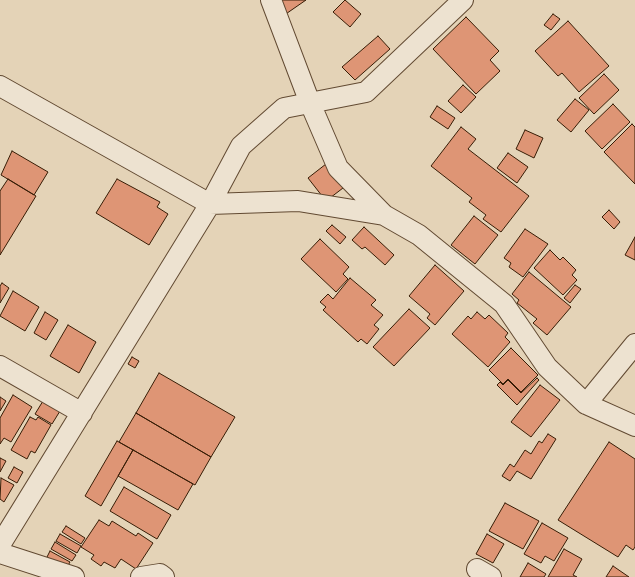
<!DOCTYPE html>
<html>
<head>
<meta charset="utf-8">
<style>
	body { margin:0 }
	canvas { display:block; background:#e4d3b7 }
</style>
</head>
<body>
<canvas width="635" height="577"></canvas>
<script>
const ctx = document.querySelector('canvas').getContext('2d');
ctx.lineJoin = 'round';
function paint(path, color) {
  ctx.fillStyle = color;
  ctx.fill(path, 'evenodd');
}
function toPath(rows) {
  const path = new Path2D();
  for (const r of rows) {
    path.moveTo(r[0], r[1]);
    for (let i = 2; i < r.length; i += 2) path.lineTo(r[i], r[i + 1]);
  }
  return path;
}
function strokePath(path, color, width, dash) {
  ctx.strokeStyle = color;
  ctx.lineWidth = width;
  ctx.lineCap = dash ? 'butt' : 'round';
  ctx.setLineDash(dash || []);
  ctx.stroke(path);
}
const building = toPath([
	[275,0,306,0,280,18,275,0],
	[345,0,361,14,350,27,333,12,345,0],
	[553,14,560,19,551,30,544,25,553,14],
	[466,17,499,51,490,60,500,71,476,94,433,49,466,17],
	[568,21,609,66,579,92,562,73,558,76,535,51,568,21],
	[378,36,390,49,355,80,342,67,378,36],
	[604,74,619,90,594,114,579,98,604,74],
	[463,85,476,97,461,113,448,101,463,85],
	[575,99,589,110,571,132,557,120,575,99],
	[613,104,630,122,602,149,585,131,613,104],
	[437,106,455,118,448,129,430,117,437,106],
	[632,124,635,127,635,184,604,152,632,124],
	[461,127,476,139,468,149,529,196,501,232,483,219,486,215,469,202,472,198,431,166,461,127],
	[525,130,543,138,534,158,516,149,525,130],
	[12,151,48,172,34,195,1,175,12,151],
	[508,153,528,167,517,183,497,168,508,153],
	[326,164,343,188,326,201,308,178,326,164],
	[8,179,36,196,0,255,0,191,8,179],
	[117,179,160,202,157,207,168,214,149,245,96,213,117,179],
	[609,210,620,222,614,229,602,217,609,210],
	[474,216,498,235,475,264,451,245,474,216],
	[332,225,346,237,340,244,326,231,332,225],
	[364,227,394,255,385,265,365,247,362,249,352,240,364,227],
	[525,229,548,244,523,277,509,267,511,263,504,258,525,229],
	[635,237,635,260,625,255,635,237],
	[320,239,349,267,343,274,348,279,336,292,301,259,320,239],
	[550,250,560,260,563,257,576,270,572,275,577,280,563,295,534,268,550,250],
	[435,265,464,291,435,325,427,318,430,314,409,296,435,265],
	[529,272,571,307,547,335,533,323,537,319,517,303,519,300,512,294,529,272],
	[350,278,376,300,371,305,383,315,374,325,379,329,367,344,361,339,358,342,323,310,326,307,320,302,328,294,333,299,350,278],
	[2,283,9,288,0,303,0,286,2,283],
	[575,285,581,289,570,303,564,298,575,285],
	[13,291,39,307,25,331,0,316,13,291],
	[409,309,430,328,394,366,373,347,409,309],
	[45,312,58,320,46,340,34,333,45,312],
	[477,312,485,319,489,315,508,333,505,337,510,342,488,367,452,334,468,316,471,319,477,312],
	[68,325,96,342,79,373,50,356,68,325],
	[511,348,538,375,521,392,508,379,503,384,489,370,511,348],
	[132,357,139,361,135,368,128,364,132,357],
	[159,373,235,417,211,457,136,413,159,373],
	[537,378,539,380,517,405,497,385,500,382,503,385,508,380,521,393,537,378],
	[540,385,560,400,531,437,511,422,540,385],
	[13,395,32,407,11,442,4,438,0,444,0,418,13,395],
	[0,397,6,401,0,411,0,397],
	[43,401,60,411,52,424,35,414,43,401],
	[136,413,211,457,195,485,119,442,136,413],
	[30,417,36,420,38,417,51,425,35,453,31,451,27,459,11,450,30,417],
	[548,434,556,439,531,479,517,471,510,481,502,476,510,464,514,467,525,450,531,454,539,441,542,443,548,434],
	[117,441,133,450,101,506,85,496,117,441],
	[609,442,635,459,635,547,633,550,626,545,618,557,558,520,609,442],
	[133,450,193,484,178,510,118,476,133,450],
	[0,458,6,461,0,472,0,458],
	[14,467,23,472,17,483,8,478,14,467],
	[1,478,14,485,4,502,0,499,1,478],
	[124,487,171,515,157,539,110,511,124,487],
	[505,503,539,521,523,549,489,531,505,503],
	[99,520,109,526,112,521,136,536,138,533,153,543,136,569,121,559,115,568,104,562,101,566,91,559,94,555,81,547,99,520],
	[542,523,568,538,554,561,545,556,541,563,524,554,542,523],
	[66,526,85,538,81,544,62,532,66,526],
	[60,534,81,546,77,553,56,541,60,534],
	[487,534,504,544,493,563,476,554,487,534],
	[55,542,76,555,72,561,51,549,55,542],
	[564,549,582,559,573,575,577,577,548,577,564,549],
	[50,551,70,562,66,569,47,557,50,551],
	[528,563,546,574,544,577,520,577,528,563],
	[613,566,629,577,606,577,613,566]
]);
paint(building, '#de9575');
strokePath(building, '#371d06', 1);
const minor = toPath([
	[271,0,310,103,338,168,384,215],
	[0,86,210,204,298,201,384,215,419,235,504,304,547,367,586,404,635,426],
	[0,366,82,413],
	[586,404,635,344],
	[0,545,210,204,241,146,284,108,366,92,463,0],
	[0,553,74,577],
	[477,569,491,577],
	[141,577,160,574,164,577]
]);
strokePath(minor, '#624a32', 22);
strokePath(minor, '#ede2d0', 20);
</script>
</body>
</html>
